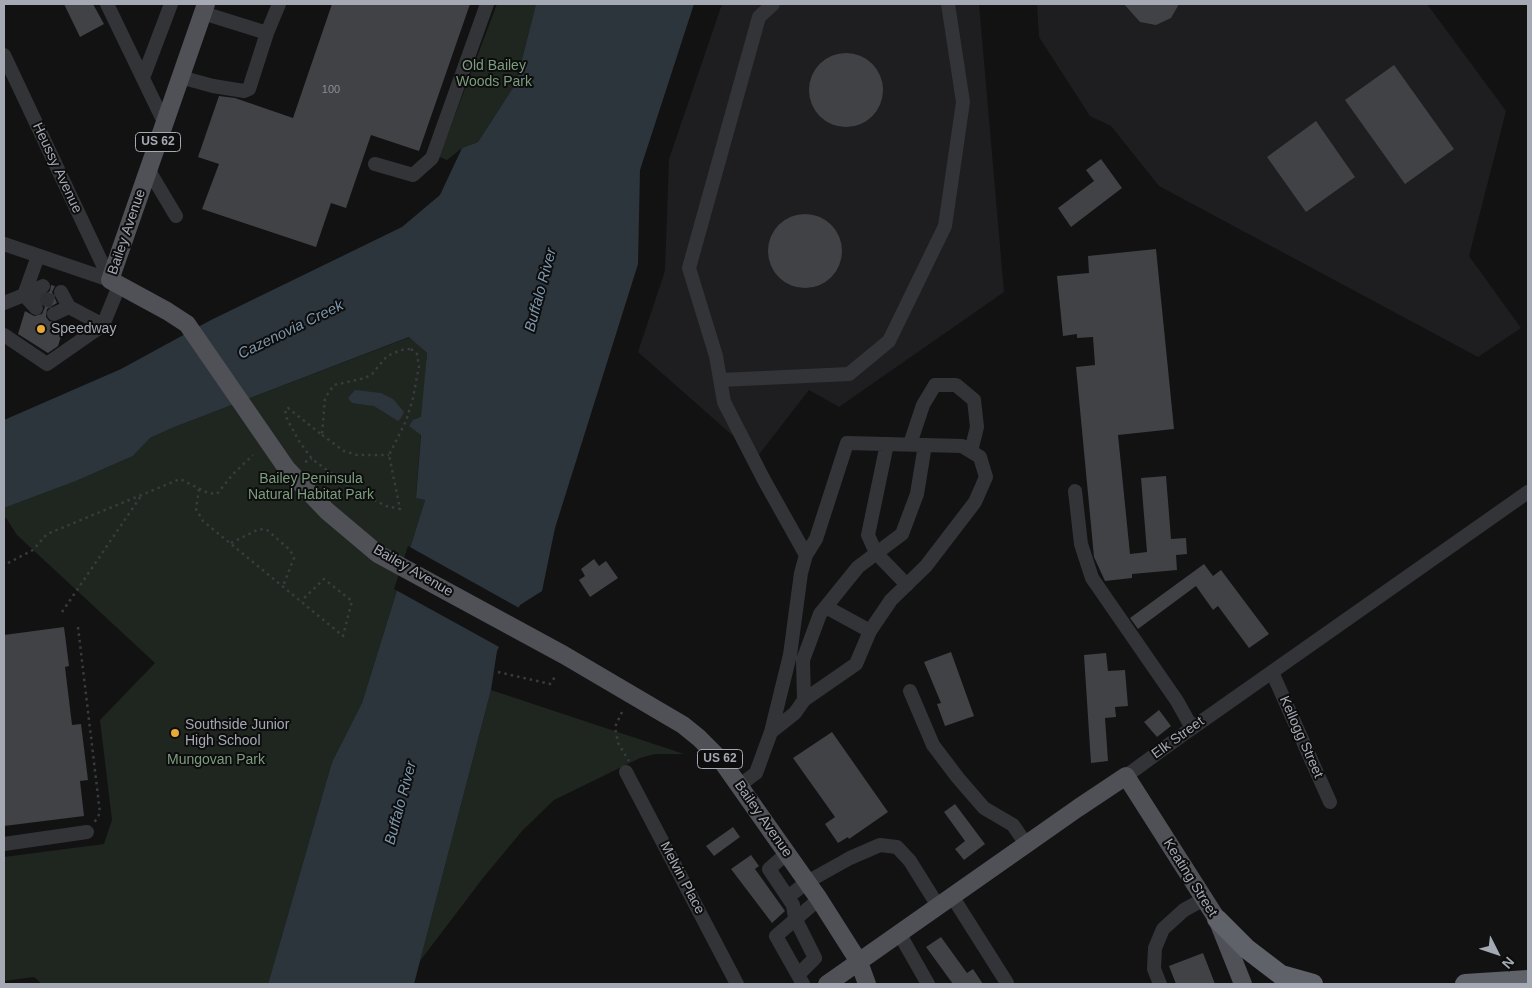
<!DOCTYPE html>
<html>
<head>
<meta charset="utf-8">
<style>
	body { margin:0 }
	#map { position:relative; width:1532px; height:988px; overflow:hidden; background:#121213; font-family:Arial,sans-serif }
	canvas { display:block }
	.frame { position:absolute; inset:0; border:5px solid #a4a9b3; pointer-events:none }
	.north { position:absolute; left:1472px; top:928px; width:50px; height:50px; -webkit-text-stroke:4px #0d0d0e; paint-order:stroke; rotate:131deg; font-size:14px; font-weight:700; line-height:20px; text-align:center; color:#a4a9b3 }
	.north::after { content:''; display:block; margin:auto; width:18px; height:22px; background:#a4a9b3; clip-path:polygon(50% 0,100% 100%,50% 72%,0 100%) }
</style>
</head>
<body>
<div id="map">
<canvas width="1532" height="988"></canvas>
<div class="frame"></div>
<div class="north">N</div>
</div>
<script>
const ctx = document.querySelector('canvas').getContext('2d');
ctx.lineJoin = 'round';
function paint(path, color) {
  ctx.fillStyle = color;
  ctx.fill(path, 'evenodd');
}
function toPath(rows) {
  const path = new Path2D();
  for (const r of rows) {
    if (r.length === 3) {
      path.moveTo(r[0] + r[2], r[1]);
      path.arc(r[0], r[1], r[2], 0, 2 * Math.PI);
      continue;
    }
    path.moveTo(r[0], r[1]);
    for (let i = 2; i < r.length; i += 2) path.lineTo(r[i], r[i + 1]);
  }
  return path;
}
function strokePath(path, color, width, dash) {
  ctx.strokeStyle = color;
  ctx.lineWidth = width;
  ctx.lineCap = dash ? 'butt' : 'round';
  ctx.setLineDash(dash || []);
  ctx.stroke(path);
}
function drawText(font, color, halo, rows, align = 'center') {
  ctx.font = font + ' Arial,sans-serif';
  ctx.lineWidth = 4;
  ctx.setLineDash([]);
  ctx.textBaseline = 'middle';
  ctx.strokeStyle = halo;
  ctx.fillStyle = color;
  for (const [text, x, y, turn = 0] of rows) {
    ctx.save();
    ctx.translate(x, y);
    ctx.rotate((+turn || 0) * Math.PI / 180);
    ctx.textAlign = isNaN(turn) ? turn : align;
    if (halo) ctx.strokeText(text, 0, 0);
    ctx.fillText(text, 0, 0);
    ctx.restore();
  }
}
paint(toPath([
	[722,4,979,4,1004,292,839,407,809,390,757,457,638,352,665,271,669,159],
	[1037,4,1427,4,1506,111,1469,256,1521,328,1478,357,1159,186,1111,126,1090,116,1039,37]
]), '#1e1e20');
paint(toPath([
	[497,4,536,4,516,83,478,142,462,148,447,160,439,157],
	[410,337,427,353,416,497,425,500,362,703,332,762,268,984,42,984,34,977,4,981,4,857,104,844,112,820,100,720,155,663,17,535,4,515,4,508,76,481,133,456,150,438,172,428],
	[491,690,684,754,655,754,640,758,554,800,522,831,483,878,420,961]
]), '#1e261f');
paint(toPath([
	[536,4,694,4,640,170,638,264,555,528,542,591,520,605,497,651,491,690,414,984,268,984,332,762,362,703,425,500,416,498,421,435,409,426,413,420,421,417,427,353,409,337,172,428,150,438,133,456,76,481,4,508,4,420,121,369,211,320,402,227,440,195,462,148,478,142,516,83],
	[355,390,381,393,393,399,404,412,401,418,398,421,374,406,352,403,348,398]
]), '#2c353b');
paint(toPath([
	[408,546,521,609,501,648,394,589]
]), '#121213');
paint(toPath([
	[64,4,93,4,104,24,80,37],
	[332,4,470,4,419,151,371,135,346,208,331,203,316,247,202,209,219,164,198,157,219,96,235,98,293,118],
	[1124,4,1179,4,1171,18,1156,25,1140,22],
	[846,90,37],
	[1394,65,1454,149,1405,184,1345,100],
	[1316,121,1355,177,1306,212,1267,157],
	[1101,159,1122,188,1071,227,1058,208,1094,181,1086,170],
	[805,251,37],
	[1156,249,1174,429,1118,435,1130,554,1147,552,1141,478,1166,476,1171,539,1186,538,1187,554,1176,555,1177,570,1132,574,1132,578,1105,581,1094,557,1076,367,1095,365,1093,337,1077,338,1077,334,1063,336,1057,276,1089,273,1088,256],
	[51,285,55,286,52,292,57,303,47,309,46,317,49,321,59,323,58,325,64,327,58,346,48,353,18,334,25,311,34,316,42,314,45,307,41,301,43,296,50,291],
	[594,559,599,566,606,561,618,578,590,597,579,580,585,576,581,569],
	[1204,564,1213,576,1221,570,1269,634,1249,648,1218,606,1213,610,1196,586,1138,629,1130,618],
	[64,627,69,666,65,667,72,725,81,724,88,780,80,781,84,816,4,826,4,635],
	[951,652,974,716,945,726,937,704,941,703,924,662],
	[1106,653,1108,671,1125,670,1128,706,1115,707,1116,717,1105,718,1108,761,1091,763,1084,655],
	[1159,710,1171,726,1157,737,1144,722],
	[832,732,888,812,849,839,848,837,838,843,825,824,835,817,793,758],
	[955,804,985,844,964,860,955,849,965,841,944,812],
	[733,827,740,837,714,856,706,846],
	[751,855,759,866,755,869,785,911,772,923,731,869],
	[941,937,967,973,973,969,983,984,953,984,926,947],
	[1203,953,1215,984,1176,984,1169,966]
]), '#414246');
strokePath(toPath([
	[40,297,57,303]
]), '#2f3033', 14, [14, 7]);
strokePath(toPath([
	[411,349,417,354,419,366,413,398,406,421,389,455,400,509,386,506,350,487,312,459,299,441,287,419,285,410,288,408,322,435,325,398,334,385,365,378,372,374,387,356,401,350,411,349],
	[322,435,344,451,357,455,389,455],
	[305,462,312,459],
	[199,489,196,509,203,521,343,636,352,601,324,579,301,601],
	[231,543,259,529,267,530,290,550,294,558,283,586],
	[8,563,33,550,47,534,180,479,208,493,217,494,233,474,253,455],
	[62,612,141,496],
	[78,627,100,813,94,823],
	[498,672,550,684,555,677],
	[622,712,615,727,618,743,629,761]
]), '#393b3f', 2.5, [2.5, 4]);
strokePath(toPath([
	[107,4,164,122],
	[267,33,279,4],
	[4,55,110,280],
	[180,77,213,86,244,91,249,89,267,33,203,13],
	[143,78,171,4],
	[375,164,413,175,432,158,487,4],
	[148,169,176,216],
	[4,244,110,280],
	[38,256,24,295,43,286],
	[61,292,69,307,103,325],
	[24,295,36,308],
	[4,303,24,295,34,296],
	[54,314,69,307],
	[4,335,47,364,103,325,119,286],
	[721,380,849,374,889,341,945,226,963,102,948,4],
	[887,444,868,535,876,553,907,585],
	[910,444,923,405,935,385,956,385,974,400,977,427,971,451],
	[1075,491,1081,544,1092,578,1177,701,1192,728],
	[826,607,870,631],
	[1272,672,1330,802],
	[910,691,933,745,958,778,984,808,1013,825,1026,844],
	[804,700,803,660,820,614,858,567,902,534,917,494,925,445],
	[771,732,795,713,804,700,856,664,870,631,891,600,926,566,975,502,986,477,980,457,962,446,847,443,816,539,806,555],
	[626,772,737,984],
	[1126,776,1178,738,1528,492],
	[740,785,756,773,771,732,790,655,801,573,806,555,764,480,724,402,716,356,689,268,759,17,773,4],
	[4,844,87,832],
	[787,853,769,869,793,905,795,918,815,958,798,975],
	[952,896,1007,983],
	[788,897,807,882,850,858,880,845,897,847,910,861,938,906],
	[899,933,928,984],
	[803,984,776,936,819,899],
	[1160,984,1154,969,1155,948,1163,929,1184,910,1204,899]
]), '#333438', 14);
strokePath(toPath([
	[206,4,110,280,167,311,187,324,287,469,327,511,378,554,564,655,683,725,699,738,721,760,819,899,859,962,867,984],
	[827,984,1078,808,1126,776,1217,919,1243,984]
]), '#4f5157', 18);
strokePath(toPath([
	[1217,919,1247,949,1281,975,1313,984],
	[1465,984,1528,980]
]), '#5f6269', 20);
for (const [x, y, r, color] of [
	[41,329,5,"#e7aa37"],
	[175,733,5,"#e7aa37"]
]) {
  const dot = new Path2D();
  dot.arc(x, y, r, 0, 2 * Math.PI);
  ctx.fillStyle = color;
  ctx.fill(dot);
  strokePath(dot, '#0d0d0e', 2);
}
drawText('11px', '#8b8f98', null, [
	["100",331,90]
]);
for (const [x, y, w] of [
	[158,142,45],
	[720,759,45]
]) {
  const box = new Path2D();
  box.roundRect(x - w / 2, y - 9.5, w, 19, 4);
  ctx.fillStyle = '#0d0d0e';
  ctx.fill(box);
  strokePath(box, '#a4a9b3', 1);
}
drawText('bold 12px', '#a4a9b3', null, [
	["US 62",158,142],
	["US 62",720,759]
]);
drawText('14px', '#7c9d7e', '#0d0d0e', [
	["Old Bailey",494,66],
	["Woods Park",494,82],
	["Bailey Peninsula",311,479],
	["Natural Habitat Park",311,495],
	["Mungovan Park",216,760]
]);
drawText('14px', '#a4a9b3', '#0d0d0e', [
	["Heussy Avenue",57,168,65],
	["Bailey Avenue",127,232,-71],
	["Bailey Avenue",413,571,30],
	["Kellogg Street",1301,737,66],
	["Elk Street",1178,738,-36],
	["Bailey Avenue",763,819,55],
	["Melvin Place",682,878,62],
	["Keating Street",1190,878,58]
]);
drawText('14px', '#a4a9b3', '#0d0d0e', [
	["Speedway",51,329],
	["Southside Junior",185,725],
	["High School",185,741]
], 'left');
drawText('italic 15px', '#7d97ad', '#0d0d0e', [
	["Buffalo River",541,290,-75],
	["Cazenovia Creek",291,330,-26],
	["Buffalo River",401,803,-75]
]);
</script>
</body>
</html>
